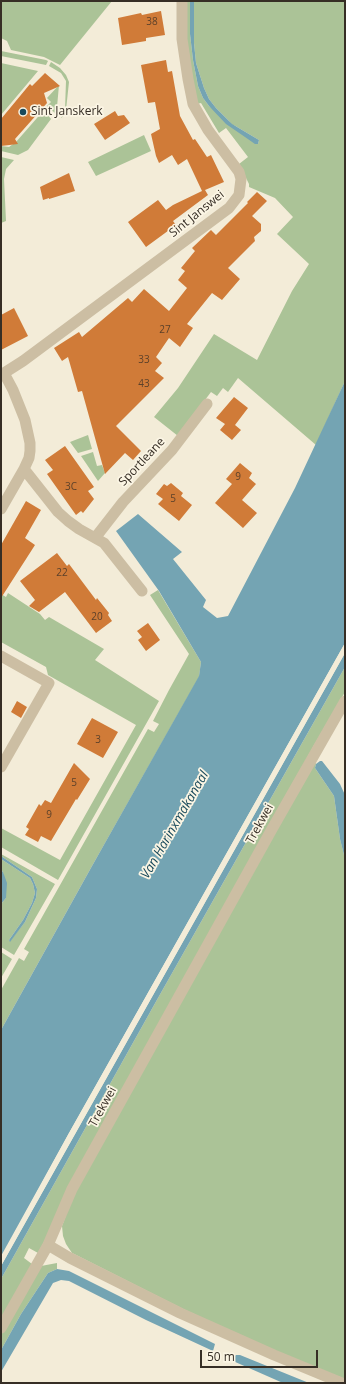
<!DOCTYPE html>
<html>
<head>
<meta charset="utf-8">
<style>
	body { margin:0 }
	#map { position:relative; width:346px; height:1384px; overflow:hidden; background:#f3ecd8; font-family:"Open Sans",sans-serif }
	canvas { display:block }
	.frame { position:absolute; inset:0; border:2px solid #362e25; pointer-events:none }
	.scale { position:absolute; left:200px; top:1350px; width:118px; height:18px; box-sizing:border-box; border:2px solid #362e25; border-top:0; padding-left:5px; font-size:12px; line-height:14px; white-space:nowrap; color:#362e25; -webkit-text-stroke:3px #fbf5e4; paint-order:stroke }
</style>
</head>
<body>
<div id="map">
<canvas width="346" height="1384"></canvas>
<div class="frame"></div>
<div class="scale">50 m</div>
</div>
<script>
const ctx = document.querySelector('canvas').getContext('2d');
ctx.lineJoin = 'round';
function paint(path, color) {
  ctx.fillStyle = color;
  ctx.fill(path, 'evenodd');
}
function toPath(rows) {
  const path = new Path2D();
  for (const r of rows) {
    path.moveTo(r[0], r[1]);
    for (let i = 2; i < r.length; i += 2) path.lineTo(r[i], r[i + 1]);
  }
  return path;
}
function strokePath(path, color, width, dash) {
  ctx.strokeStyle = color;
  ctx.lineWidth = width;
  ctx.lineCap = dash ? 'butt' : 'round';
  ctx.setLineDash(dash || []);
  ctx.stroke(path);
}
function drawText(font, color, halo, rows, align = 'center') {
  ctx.font = font + ' "Open Sans",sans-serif';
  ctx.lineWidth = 3.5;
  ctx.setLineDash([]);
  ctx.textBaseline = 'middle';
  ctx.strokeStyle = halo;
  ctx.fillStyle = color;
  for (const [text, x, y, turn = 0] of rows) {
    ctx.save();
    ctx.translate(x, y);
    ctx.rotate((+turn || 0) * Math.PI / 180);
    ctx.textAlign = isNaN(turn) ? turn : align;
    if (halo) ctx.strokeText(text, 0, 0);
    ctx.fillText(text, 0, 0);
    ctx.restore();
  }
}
paint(toPath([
	[1,1,112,1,60,65,44,57,11,50,7,41,1,38],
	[185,1,190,1,190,34,193,60,198,86,203,98,209,106,258,144,259,140,232,124,216,108,209,99,204,88,196,63,194,43,194,1,345,1,345,381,316,445,238,378,228,392,223,388,217,396,211,392,178,436,154,417,178,388,214,334,257,360,292,291,309,264,277,234,293,217,275,198,249,187,249,184,239,164,248,157,226,128,219,133,201,103,197,104,187,53],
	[1,51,46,60,48,61,46,65,1,56],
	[51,62,60,68,66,75,69,82,66,110,65,115,61,118,65,109,66,81,61,73,49,66],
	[1,63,38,71,1,115],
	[59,85,57,107,55,113,47,106,51,102,47,98],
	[44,110,51,119,28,150,18,155,1,151,1,146,9,147,16,142],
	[144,135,151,151,96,176,88,162],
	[1,157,14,160,6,169,4,179,6,221,1,223],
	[88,435,92,449,78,453,70,442],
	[93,452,97,466,102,465,105,473,98,481,81,456],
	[158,590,201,662,199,677,92,866,1,1030,1,990,19,958,24,961,29,952,24,949,148,729,154,732,159,724,153,721,169,690,189,654,150,595],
	[8,593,40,614,45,620,49,617,104,649,95,660,159,701,58,880,1,847,1,828,60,860,136,725,48,675,46,667,1,642,1,594,6,597],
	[345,667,345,692,313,747,38,1253,29,1248,24,1258,32,1264,1,1319,1,1279,158,998],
	[315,762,316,764,315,768,334,796,340,839,345,859,345,1379,286,1356,183,1309,72,1253,66,1244,63,1236,62,1226,75,1191],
	[1,854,55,884,14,955,1,947,1,904,6,898,3,872,1,870,1,859,30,878,33,884,35,893,32,903,23,920,9,940,10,941,25,922,36,898,37,889,32,877,1,856],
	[1,952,12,959,1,978],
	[57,1263,57,1269,48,1273,21,1314,1,1350,1,1335,41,1266]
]), '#abc397');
paint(toPath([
	[190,1,194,1,194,43,196,63,204,88,209,99,216,108,232,124,259,140,258,144,255,144,245,137,226,124,209,106,203,98,198,86,193,60,190,34],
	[345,381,345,643,69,1133,1,1256,1,1030,92,866,199,676,201,662,159,591,116,531,138,514,182,552,173,559,206,600,203,607,217,618,228,616,295,488],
	[345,653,345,667,158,998,1,1279,1,1266],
	[320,761,322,761,340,784,345,795,345,859,340,839,334,796,315,768,316,764],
	[1,856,32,877,37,889,36,898,25,922,10,942,9,940,23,920,32,903,35,893,33,884,30,878,1,859],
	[1,870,3,872,7,883,6,898,1,904],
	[57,1269,69,1271,215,1344,213,1351,146,1320,69,1281,61,1280,53,1283,1,1372,1,1350,21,1314,48,1273],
	[236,1355,240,1355,309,1383,283,1383,233,1361,233,1358]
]), '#74a4b3');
paint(toPath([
	[345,643,345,647,311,709,70,1134,7,1250,1,1258,69,1133],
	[345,651,345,653,1,1266,1,1262,91,1100,343,652]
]), '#f3ecd8');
paint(toPath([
	[161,11,165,35,146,38,146,41,122,45,118,18,141,13,142,15],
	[166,60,168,72,172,71,180,116,193,140,195,139,207,157,211,155,224,182,205,190,208,195,173,221,176,225,146,247,128,222,158,200,166,210,173,205,202,191,187,159,178,165,172,155,159,163,156,156,151,134,160,129,155,102,148,103,141,65],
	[45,73,60,86,44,93,47,103,15,139,18,144,1,146,1,119,30,84,32,86],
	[115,111,118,116,124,115,130,123,105,140,94,124],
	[69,173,75,191,49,199,49,198,43,200,40,187],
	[257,192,267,201,252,216,261,224,261,231,254,237,255,241,228,268,240,279,222,300,212,293,187,324,193,328,180,347,169,338,156,357,162,363,155,371,164,378,116,426,141,451,133,460,125,453,105,474,82,391,78,392,68,357,62,361,54,348,79,332,82,337,128,298,132,302,144,289,169,311,187,288,178,280,185,271,181,268,195,251,192,248,211,230,216,235,248,203,247,202],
	[14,308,28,336,1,350,1,315],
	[234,397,248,408,235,425,241,430,232,440,220,430,225,424,216,418],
	[65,446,94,487,88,491,94,499,83,513,81,511,76,515,47,474,53,470,45,460],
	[240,463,252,473,249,478,256,484,242,500,257,513,243,528,215,503,232,484,226,479],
	[171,483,183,493,181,496,192,505,179,521,158,504,163,499,156,494,164,484,167,486],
	[26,501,41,510,25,538,35,545,1,598,1,545],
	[57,553,67,566,69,564,96,600,97,598,109,613,108,615,112,621,96,633,65,592,39,612,29,606,35,600,20,581],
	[148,623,160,640,146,651,138,640,142,637,137,631],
	[17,701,27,707,21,718,11,712],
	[92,718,118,732,103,758,77,744],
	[74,763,90,779,77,800,76,799,51,841,41,836,38,842,25,835,29,829,26,827,39,804,41,806,45,800,51,803]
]), '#d07b38');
strokePath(toPath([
	[1,375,23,361,229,208,239,195,241,179,239,172,208,130,193,104,188,79,182,39,182,1],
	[24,469,58,512,68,521,79,529,104,543,142,591],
	[1,509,24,469,29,458,30,451,30,443,25,420,13,390,4,373],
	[95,538,123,502,172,450,207,404],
	[1,656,49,683,1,767],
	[48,1245,70,1258,180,1313,274,1355,342,1383],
	[1,1328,48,1245,72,1189,272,829,345,701]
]), '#ccbea3', 11);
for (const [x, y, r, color] of [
	[23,112,4,"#18495b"]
]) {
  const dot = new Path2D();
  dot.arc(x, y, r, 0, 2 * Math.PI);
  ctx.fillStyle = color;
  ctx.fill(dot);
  strokePath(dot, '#fbf5e4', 1.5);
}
drawText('10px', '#5c412a', null, [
	["38",152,22],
	["27",165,330],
	["33",144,360],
	["43",144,384],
	["9",238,477],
	["3C",71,487],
	["5",173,499],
	["22",62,573],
	["20",97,617],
	["3",98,740],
	["5",74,783],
	["9",49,815]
]);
drawText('12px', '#362e25', '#fbf5e4', [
	["Sint Janskerk",31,112]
], 'left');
drawText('12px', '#362e25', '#fbf5e4', [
	["Sint Janswei",197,214,-39],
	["Sportleane",142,462,-47],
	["Trekwei",260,824,-61],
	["Trekwei",103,1107,-61]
]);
drawText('italic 13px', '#18495b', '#fbf5e4', [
	["Van Harinxmakanaal",175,825,-60]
]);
</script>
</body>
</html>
